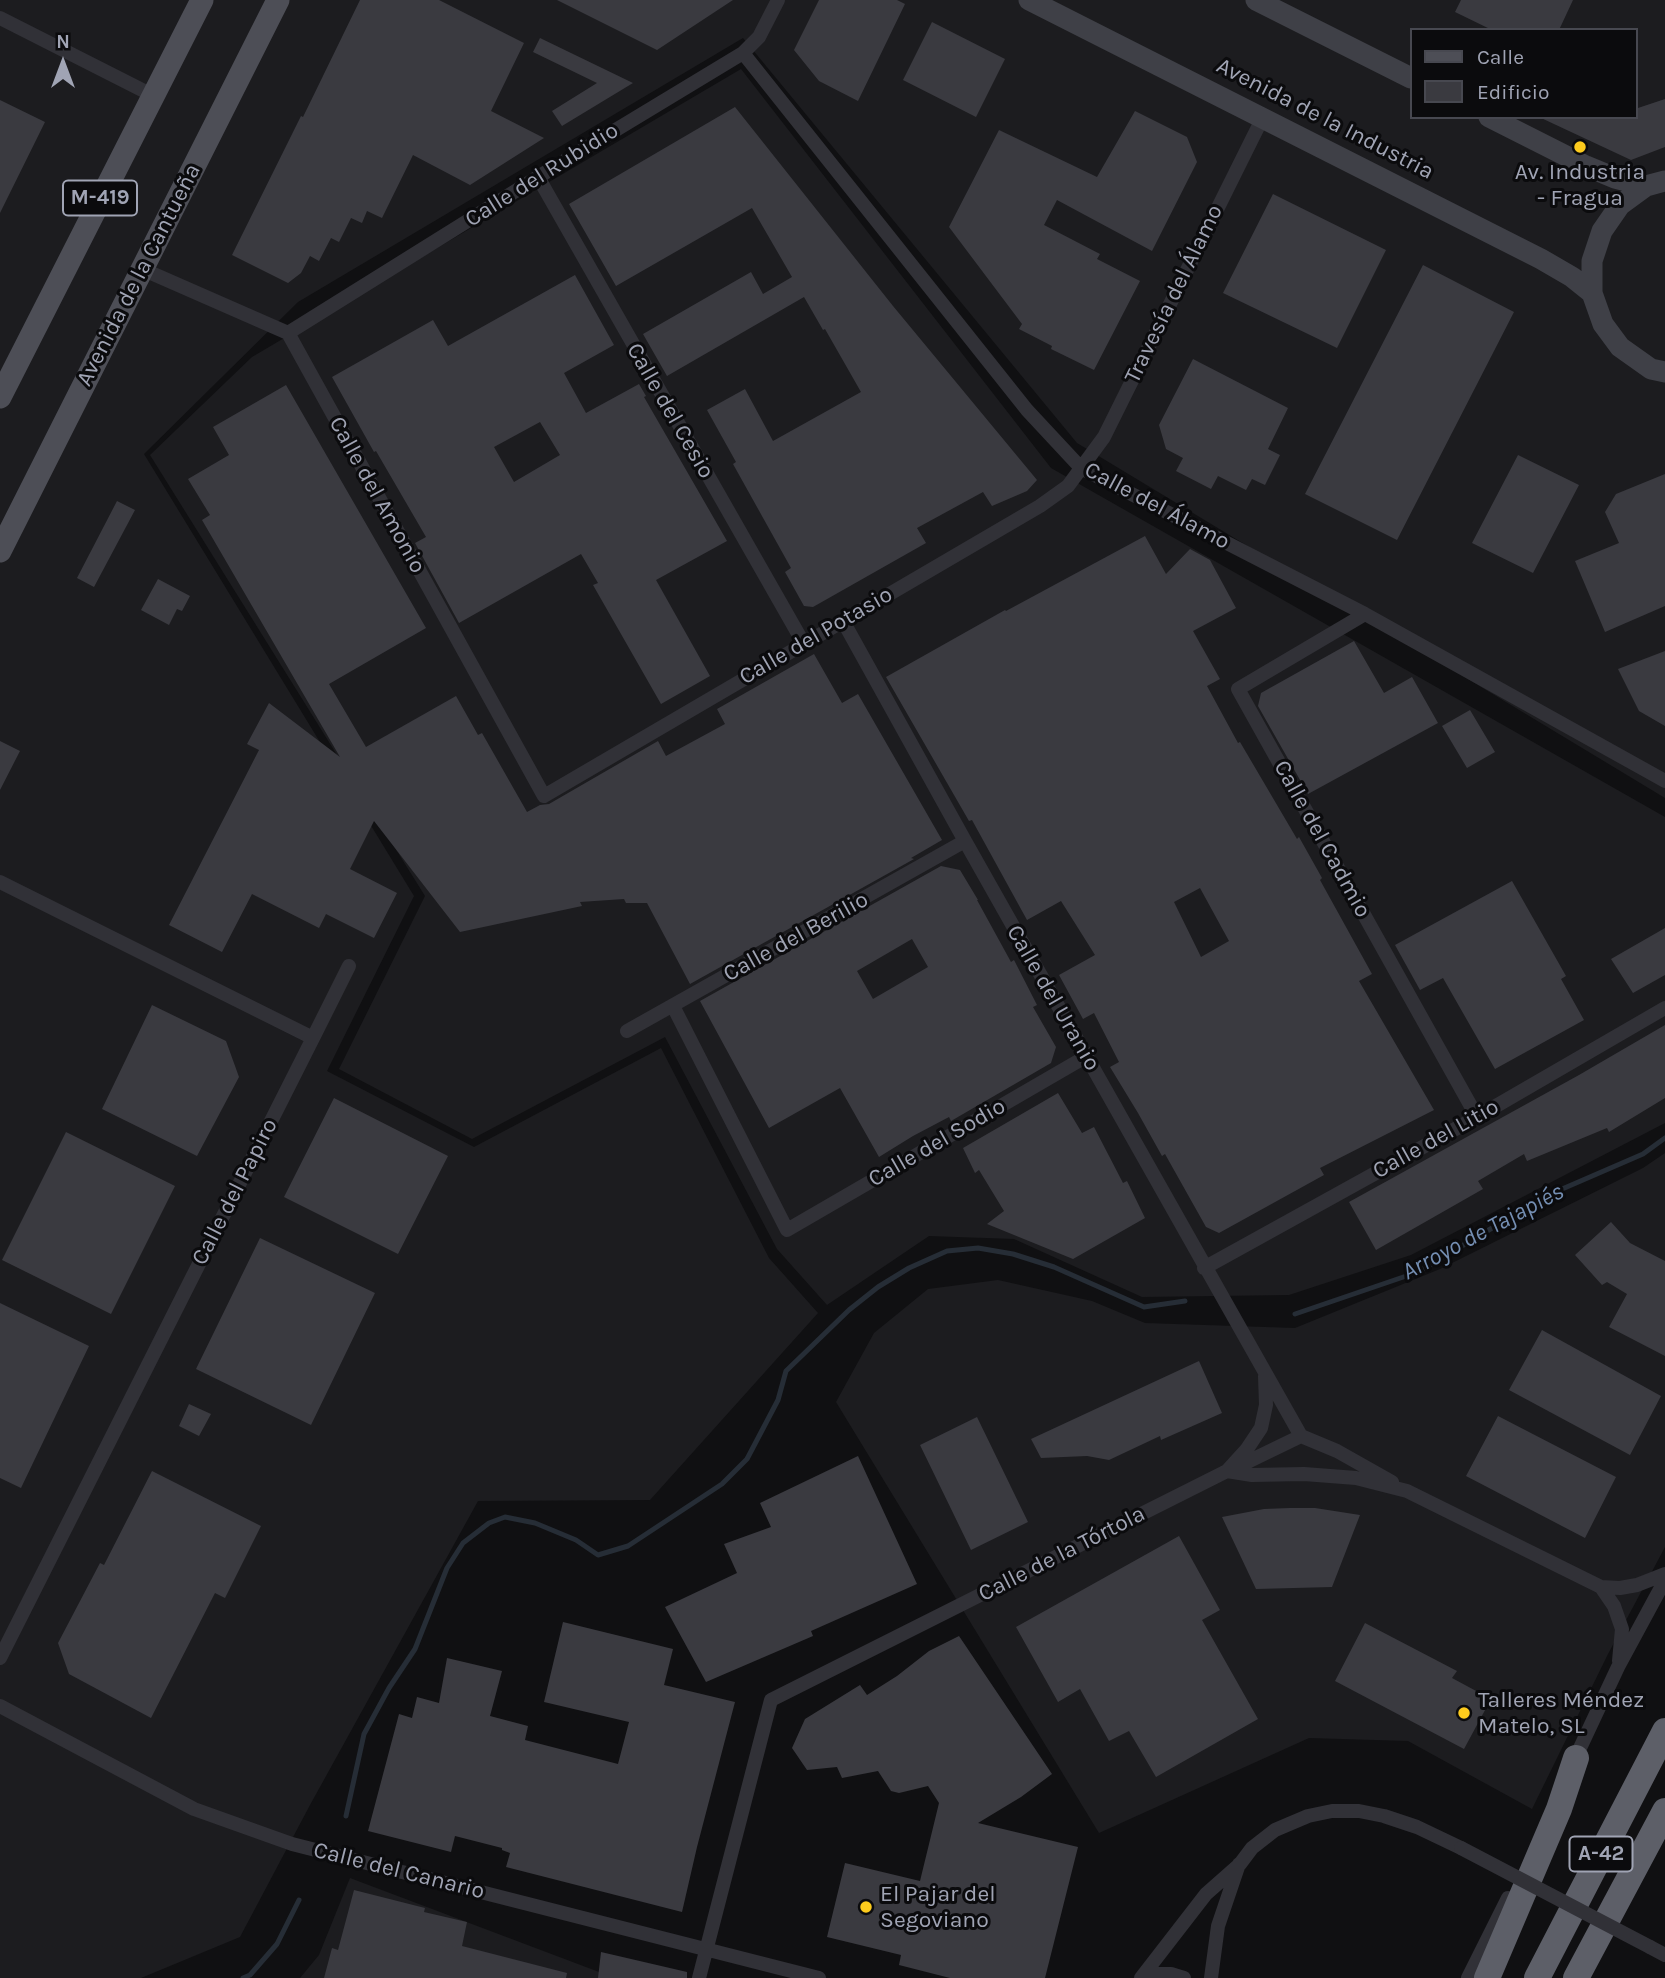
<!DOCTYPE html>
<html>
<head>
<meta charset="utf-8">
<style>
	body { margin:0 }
	#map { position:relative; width:1665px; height:1978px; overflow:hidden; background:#101012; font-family:Karla,sans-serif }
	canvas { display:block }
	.legend { position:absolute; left:1410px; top:28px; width:228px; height:91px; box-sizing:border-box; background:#0b0b0d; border:2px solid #474850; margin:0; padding:9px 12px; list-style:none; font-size:21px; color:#a0a4b4 }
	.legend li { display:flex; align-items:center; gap:14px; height:35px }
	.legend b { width:35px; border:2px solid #474850 }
	.north { position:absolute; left:28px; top:28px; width:70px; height:70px; -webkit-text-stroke:5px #0b0b0d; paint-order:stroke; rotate:0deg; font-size:19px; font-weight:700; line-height:28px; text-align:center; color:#a0a4b4 }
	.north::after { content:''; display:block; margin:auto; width:24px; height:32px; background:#a0a4b4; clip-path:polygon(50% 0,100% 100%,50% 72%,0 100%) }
</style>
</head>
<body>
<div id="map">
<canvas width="1665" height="1978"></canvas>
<ul class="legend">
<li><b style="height:9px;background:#4d4e56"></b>Calle</li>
<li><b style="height:19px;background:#3a3a40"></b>Edificio</li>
</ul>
<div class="north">N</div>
</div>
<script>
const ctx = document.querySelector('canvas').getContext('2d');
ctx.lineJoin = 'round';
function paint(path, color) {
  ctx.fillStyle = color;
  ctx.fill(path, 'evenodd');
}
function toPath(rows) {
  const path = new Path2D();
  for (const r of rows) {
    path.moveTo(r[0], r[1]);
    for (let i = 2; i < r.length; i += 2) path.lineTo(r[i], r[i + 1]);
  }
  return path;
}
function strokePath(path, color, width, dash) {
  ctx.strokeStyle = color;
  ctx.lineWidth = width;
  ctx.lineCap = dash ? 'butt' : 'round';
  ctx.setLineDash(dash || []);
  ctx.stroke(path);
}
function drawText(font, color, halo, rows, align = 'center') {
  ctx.font = font + ' Karla,sans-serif';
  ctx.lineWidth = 6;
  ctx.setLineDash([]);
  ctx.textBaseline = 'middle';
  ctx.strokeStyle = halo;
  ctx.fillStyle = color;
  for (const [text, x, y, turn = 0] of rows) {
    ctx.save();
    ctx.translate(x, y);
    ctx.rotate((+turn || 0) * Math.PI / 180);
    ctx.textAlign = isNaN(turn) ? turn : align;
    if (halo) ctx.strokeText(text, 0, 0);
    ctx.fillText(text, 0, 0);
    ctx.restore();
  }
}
paint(toPath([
	[0,0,1665,0,1665,798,1077,443,743,38,298,302,144,454,414,896,327,1071,474,1147,661,1048,769,1258,818,1313,650,1500,478,1501,310,1805,240,1937,141,1978,0,1978],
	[1411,30,1635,30,1635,117,1411,117],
	[741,69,1051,468,1665,817,1665,1123,1411,1255,1289,1295,1142,1297,1014,1239,929,1236,827,1305,777,1249,665,1037,472,1139,339,1069,425,896,150,455,252,357],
	[1665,1153,1665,1547,1608,1654,1532,1809,1408,1741,1309,1738,1099,1833,836,1402,874,1333,928,1289,998,1280,1092,1301,1145,1323,1295,1328,1440,1269,1643,1168],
	[350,1878,615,1978,300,1978,319,1955]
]), '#1c1c1f');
strokePath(toPath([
	[1295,1314,1418,1272,1546,1196,1643,1154,1665,1138],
	[346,1816,364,1734,389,1688,415,1649,447,1568,463,1543,489,1523,505,1517,535,1523,576,1540,598,1555,628,1546,722,1484,747,1459,778,1400,786,1371,849,1310,878,1287,909,1268,947,1251,978,1248,1013,1254,1054,1267,1144,1307,1185,1301],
	[243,1978,250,1975,277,1944,299,1900]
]), '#262d36', 5);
paint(toPath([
	[360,0,439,0,524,43,491,111,544,138,470,185,413,155,382,218,367,211,362,223,351,218,339,242,331,238,319,261,310,256,301,273,288,283,232,255,301,116,303,117],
	[557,0,733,0,657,50],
	[819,0,897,0,905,4,858,101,819,81,794,50],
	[1461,0,1573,0,1559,30,1492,30,1455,12],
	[932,22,1005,59,976,117,903,80],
	[540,38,633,83,562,126,552,111,597,83,533,52],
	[1665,99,1665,147,1631,160,1539,117,1635,117,1635,109],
	[0,100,45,122,0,213],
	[735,107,893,306,1037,480,1027,491,992,506,983,492,917,528,926,543,813,607,804,606,785,572,791,568,733,464,736,462,707,410,745,389,773,441,861,392,825,329,823,330,804,297,667,376,643,334,751,272,763,294,792,277,752,208,616,286,569,204],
	[1135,111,1187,137,1197,162,1152,251,1057,200,1044,225,1100,254,1097,259,1140,281,1094,370,1051,349,1052,346,1019,329,1022,324,949,227,999,130,1097,177],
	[1273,194,1386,250,1337,348,1223,293],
	[1423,265,1514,312,1397,540,1305,494],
	[575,275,614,345,564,373,586,413,639,384,646,396,644,397,727,541,656,580,710,676,661,704,593,585,598,583,581,554,459,623,415,543,426,537,376,451,374,452,332,377,433,320,448,346],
	[540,422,560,455,514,482,494,447],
	[1193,359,1288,408,1268,449,1280,455,1265,485,1252,479,1246,490,1218,476,1211,489,1176,471,1183,458,1166,449,1159,425],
	[286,385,426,628,329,684,366,747,456,696,478,735,482,733,527,812,540,805,549,804,658,741,666,756,725,724,717,709,814,654,842,703,858,694,942,840,911,858,914,859,690,984,647,903,626,903,624,899,580,902,582,906,460,932,374,821,350,869,397,893,374,938,326,914,319,928,252,894,222,952,169,925,259,750,247,744,269,703,340,757,202,520,210,515,188,479,229,455,213,427],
	[1518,455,1579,485,1533,573,1472,543],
	[1665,474,1665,606,1605,632,1575,561,1619,543,1605,512,1616,494],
	[117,501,135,510,94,587,77,578],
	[1145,536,1166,574,1190,549,1210,560,1236,608,1193,631,1220,679,1207,686,1238,743,1240,742,1297,839,1299,837,1322,878,1320,880,1372,974,1359,981,1434,1110,1320,1168,1324,1175,1219,1233,1206,1227,1165,1154,1162,1156,1138,1113,1110,1067,1119,1062,1094,1013,1083,1019,1059,975,1095,955,1061,901,1027,920,972,820,969,821,886,677,1005,610,1006,611],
	[1200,888,1229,941,1201,957,1174,902],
	[158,579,190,596,182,611,177,609,169,625,141,610],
	[1354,641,1384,693,1412,677,1438,723,1308,794,1258,706,1261,693],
	[1665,651,1665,726,1639,711,1618,669],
	[1470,710,1495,752,1467,768,1442,726],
	[0,741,20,751,0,790],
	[941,866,960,870,978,900,977,900,1011,962,1014,960,1037,1005,1033,1007,1056,1047,1051,1063,951,1121,949,1117,913,1136,879,1157,840,1088,769,1128,700,1001],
	[912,939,928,967,873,999,857,971],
	[1512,881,1566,976,1561,979,1584,1020,1495,1069,1443,978,1420,990,1395,945],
	[1665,928,1665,975,1633,993,1611,959],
	[152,1005,226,1041,239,1077,197,1156,102,1109],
	[1665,1025,1665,1098,1609,1132,1607,1128,1527,1161,1524,1154,1478,1181,1483,1189,1376,1250,1349,1202,1579,1075],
	[1058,1093,1082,1133,1094,1127,1123,1183,1127,1181,1145,1218,1073,1259,987,1224,1004,1211,979,1170,975,1173,963,1148],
	[334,1098,448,1156,398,1254,284,1197],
	[66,1132,175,1186,111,1314,2,1260],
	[1611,1222,1630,1243,1665,1261,1665,1356,1609,1327,1627,1294,1607,1282,1602,1285,1575,1255],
	[260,1238,375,1293,311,1425,196,1369],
	[0,1303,89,1346,21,1488,0,1478],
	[1542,1330,1661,1396,1630,1455,1509,1390],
	[1199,1361,1222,1413,1161,1440,1160,1436,1109,1460,1087,1456,1041,1458,1031,1439],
	[189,1404,211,1414,199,1436,179,1426],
	[1498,1416,1616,1477,1585,1538,1466,1476],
	[977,1417,1028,1522,971,1550,920,1445],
	[858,1456,917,1584,811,1631,813,1636,706,1682,665,1607,737,1573,724,1544,771,1527,760,1503],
	[152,1471,261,1526,225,1598,215,1593,151,1718,69,1674,58,1643,100,1563,104,1565],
	[1290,1508,1315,1508,1360,1515,1332,1587,1256,1589,1222,1517,1264,1509],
	[1179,1536,1220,1610,1202,1620,1258,1719,1156,1777,1129,1731,1109,1741,1080,1689,1058,1702,1016,1627],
	[563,1622,673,1649,664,1685,735,1702,697,1847,682,1912,506,1867,510,1853,502,1850,502,1848,455,1836,451,1852,368,1831,399,1714,412,1718,417,1697,439,1703,447,1658,502,1671,490,1716,528,1726,525,1740,618,1764,629,1722,544,1702],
	[1365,1623,1457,1671,1452,1678,1491,1699,1464,1749,1335,1681],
	[959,1636,1052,1774,1021,1797,978,1823,1078,1847,1045,1978,950,1978,899,1965,901,1955,827,1937,845,1863,920,1881,939,1803,928,1786,899,1793,891,1791,878,1771,842,1778,837,1767,807,1770,792,1748,805,1719,860,1685,867,1695,897,1676,929,1651],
	[354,1890,425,1908,424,1912,467,1922,462,1946,567,1973,566,1978,324,1978,332,1948,338,1950],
	[601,1952,687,1972,687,1978,598,1978]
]), '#3a3a40');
strokePath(toPath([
	[0,18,152,95],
	[743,53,1027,410,1081,468,1365,614,1665,781],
	[538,177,804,644],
	[142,269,288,333,544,796,1040,506,1068,486,1104,437,1263,117],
	[288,333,538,177,743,53,759,37,778,0],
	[1365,614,1238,689,1477,1117],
	[843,621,965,841,1301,1436,1337,1451,1392,1482],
	[0,882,313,1038,0,1658],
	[673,1006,787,1230,1087,1056],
	[627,1031,965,841],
	[313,1038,349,966],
	[1204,1268,1477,1117,1665,1008],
	[1235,1468,1301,1436],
	[1227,1471,1247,1449,1261,1428,1266,1405,1265,1376],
	[1601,1587,1614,1606,1622,1629,1619,1661],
	[0,1706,194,1809,292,1844,819,1978],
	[1573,1763,1618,1667,1665,1580],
	[1650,1947,1665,1955],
	[699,1978,771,1700,1227,1471,1252,1475,1304,1474,1356,1478,1407,1491,1601,1587,1620,1588,1637,1585,1665,1574],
	[1141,1978,1206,1894,1240,1864,1252,1848,1275,1830,1308,1816,1332,1811,1359,1811,1384,1816,1417,1827,1461,1848],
	[1143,1978,1155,1974,1171,1974,1184,1978],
	[1211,1978,1218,1926,1239,1864],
	[1468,1978,1508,1898]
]), '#313137', 14);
strokePath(toPath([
	[1029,0,1541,259,1572,277,1592,293],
	[1256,0,1411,78],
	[1489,117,1586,166,1615,178,1646,186],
	[1665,181,1646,186,1620,205,1602,231,1592,261,1592,293,1603,324,1620,347,1651,369,1665,372]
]), '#3f4047', 21);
strokePath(toPath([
	[0,397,202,0],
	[0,551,278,0]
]), '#4d4e56', 23);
strokePath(toPath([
	[1487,1978,1559,1809,1576,1758],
	[1537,1978,1665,1731],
	[1576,1978,1665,1811]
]), '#5d5f68', 26);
strokePath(toPath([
	[1461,1848,1650,1947]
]), '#313137', 14);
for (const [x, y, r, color] of [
	[1580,147,7,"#fdcb1d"],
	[1464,1713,7,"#fdcb1d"],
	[866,1907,7,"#fdcb1d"]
]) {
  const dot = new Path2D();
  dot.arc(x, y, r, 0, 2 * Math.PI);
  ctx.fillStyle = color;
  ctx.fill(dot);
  strokePath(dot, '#0b0b0d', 2.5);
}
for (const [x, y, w] of [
	[100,198,74],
	[1601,1854,63]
]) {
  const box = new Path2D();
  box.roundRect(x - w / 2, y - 17.5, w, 35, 5);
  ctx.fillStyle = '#0b0b0d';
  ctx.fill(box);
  strokePath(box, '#a0a4b4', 2);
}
drawText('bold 21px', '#a0a4b4', null, [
	["M-419",100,198],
	["A-42",1601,1854]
]);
drawText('23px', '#a0a4b4', '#0b0b0d', [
	["Avenida de la Industria",1325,119,27],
	["Calle del Rubidio",542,175,-32],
	["Avenida de la Cantueña",139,275,-63],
	["Travesía del Álamo",1174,294,-64],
	["Calle del Cesio",670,411,60],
	["Calle del Amonio",377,495,61],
	["Calle del Álamo",1157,506,28],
	["Calle del Potasio",816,636,-30],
	["Calle del Cadmio",1322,839,61],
	["Calle del Berilio",796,937,-29],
	["Calle del Uranio",1053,998,60],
	["Calle del Litio",1436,1139,-29],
	["Calle del Sodio",937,1143,-30],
	["Calle del Papiro",235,1192,-63],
	["Calle de la Tórtola",1062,1554,-27],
	["Calle del Canario",399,1871,14]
]);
drawText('23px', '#a0a4b4', '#0b0b0d', [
	["Av. Industria",1580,172,"center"],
	["- Fragua",1580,198,"center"],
	["Talleres Méndez",1478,1700],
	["Matelo, SL",1478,1726],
	["El Pajar del",880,1894],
	["Segoviano",880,1920]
], 'left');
drawText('italic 24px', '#748eb2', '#0b0b0d', [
	["Arroyo de Tajapiés",1483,1232,-28]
]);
</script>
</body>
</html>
